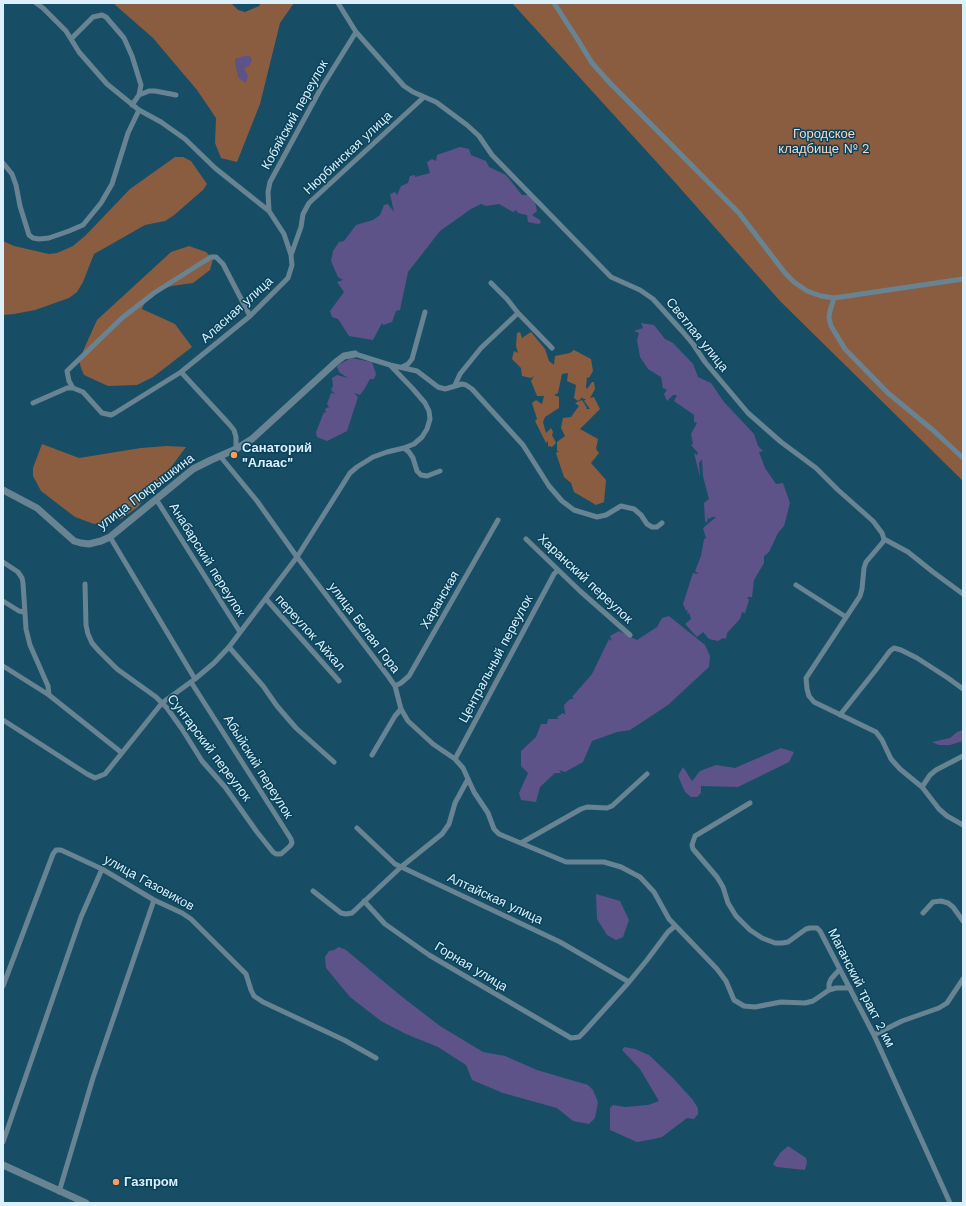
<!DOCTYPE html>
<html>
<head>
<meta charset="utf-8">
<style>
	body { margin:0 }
	#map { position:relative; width:966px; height:1206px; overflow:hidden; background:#184d66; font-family:"Work Sans",sans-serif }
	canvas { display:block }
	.frame { position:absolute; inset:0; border:4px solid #dbf0fb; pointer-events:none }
</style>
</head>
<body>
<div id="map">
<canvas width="966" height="1206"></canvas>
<div class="frame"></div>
</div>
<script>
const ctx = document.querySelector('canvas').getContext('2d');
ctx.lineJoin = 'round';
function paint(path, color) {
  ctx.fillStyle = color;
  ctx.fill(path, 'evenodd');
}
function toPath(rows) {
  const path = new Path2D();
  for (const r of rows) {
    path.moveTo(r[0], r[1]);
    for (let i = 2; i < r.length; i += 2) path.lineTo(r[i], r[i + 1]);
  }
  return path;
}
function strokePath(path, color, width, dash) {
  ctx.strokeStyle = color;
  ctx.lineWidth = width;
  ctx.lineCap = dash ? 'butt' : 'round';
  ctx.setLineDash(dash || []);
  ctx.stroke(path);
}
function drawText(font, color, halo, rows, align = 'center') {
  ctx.font = font + ' "Work Sans",sans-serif';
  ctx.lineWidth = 3;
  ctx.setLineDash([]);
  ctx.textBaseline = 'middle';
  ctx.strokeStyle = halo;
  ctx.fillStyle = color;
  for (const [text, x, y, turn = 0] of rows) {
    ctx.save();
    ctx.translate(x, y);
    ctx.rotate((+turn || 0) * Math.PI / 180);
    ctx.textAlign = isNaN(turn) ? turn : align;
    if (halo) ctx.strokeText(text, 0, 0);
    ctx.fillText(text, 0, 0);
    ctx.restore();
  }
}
paint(toPath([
	[113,3,231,3,238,10,245,12,259,6,261,3,294,3,280,23,260,104,237,162,221,158,215,143,216,118,197,90,153,38],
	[512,3,963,3,963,481,780,301,672,179],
	[175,157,183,157,191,161,207,184,203,190,173,216,165,221,145,225,94,254,83,282,77,292,69,298,35,310,14,314,3,315,3,241,14,246,49,254,57,253,73,246,86,235,130,189],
	[189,246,206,252,213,259,210,270,193,283,172,286,155,291,146,299,142,309,175,324,192,347,153,377,137,385,108,386,84,375,81,368,79,360,97,320,171,252],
	[520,332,522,338,531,332,545,349,549,361,554,365,555,356,570,353,574,350,591,359,593,371,589,378,587,377,586,387,587,389,592,382,594,382,595,389,590,398,594,397,600,409,580,429,598,439,596,449,599,453,591,463,606,480,604,502,596,505,574,492,571,483,564,477,556,453,559,451,557,451,557,442,565,436,561,428,563,418,571,417,579,406,575,403,582,400,587,408,586,409,590,409,584,401,586,399,583,399,583,397,578,401,574,398,576,385,567,381,568,373,562,374,558,393,554,395,559,397,559,408,545,417,543,422,546,433,551,428,553,432,552,435,556,443,552,447,548,446,548,441,546,443,535,421,537,419,532,403,536,400,542,404,544,396,537,396,531,381,534,376,531,378,522,376,521,368,512,359,514,351,518,353,516,346,517,333],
	[42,444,79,458,141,448,167,446,186,447,153,491,145,498,138,507,121,519,94,524,75,517,41,491,33,476,33,468]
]), '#8a5d41');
paint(toPath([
	[244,56,250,56,252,61,249,66,244,68,248,76,246,83,241,80,238,77,235,63,235,59],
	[460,147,469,149,471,155,486,161,489,167,506,175,522,195,530,195,535,202,537,211,532,215,540,220,541,223,538,224,528,222,527,215,518,213,516,210,513,212,499,204,486,206,481,204,471,209,440,231,408,272,400,310,396,311,392,322,383,325,382,323,373,340,349,336,338,319,332,317,330,311,344,292,337,282,343,280,338,277,331,261,333,251,339,242,344,241,356,225,373,220,380,215,384,205,388,204,394,212,390,194,395,192,397,195,401,186,408,183,410,176,415,175,415,177,430,173,427,162,432,159,436,161,437,155],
	[641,323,654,325,665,339,673,343,693,364,698,377,711,383,724,402,754,434,758,446,763,451,759,452,765,468,776,484,783,483,790,503,784,526,778,533,769,552,764,556,764,563,754,580,752,597,747,597,749,600,745,613,742,612,740,619,727,633,726,639,723,638,718,641,709,639,703,632,697,637,685,624,691,619,689,613,687,614,688,610,686,611,683,604,693,573,699,574,695,571,701,556,704,539,706,538,703,528,716,517,712,517,709,519,708,517,707,523,705,521,704,503,709,499,703,476,702,459,699,463,700,477,694,453,697,455,698,453,691,445,693,444,691,434,697,423,694,422,694,415,674,401,677,395,673,395,667,401,664,394,667,390,663,388,661,377,648,369,640,357,637,340,639,333,634,331,643,328],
	[351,358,372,362,376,374,374,379,370,379,365,388,360,395,354,393,358,397,347,431,327,441,317,437,316,432,324,412,326,413,325,409,329,407,327,404,331,393,335,394,331,390,333,386,332,378,337,375,348,378,339,372,337,367,338,365],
	[669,616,705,645,710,656,709,667,668,705,630,730,617,732,592,741,583,762,565,772,559,770,561,773,555,773,540,787,536,802,521,800,519,793,528,773,521,766,521,751,536,737,541,724,547,724,548,719,558,719,557,717,563,713,566,715,565,713,564,705,570,699,574,699,572,697,592,674,609,639,612,641,610,636,619,631,637,640,657,627,662,618],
	[963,730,963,741,950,745,939,745,932,742,950,738,957,732],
	[781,748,794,752,789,762,738,787,701,786,701,793,697,797,691,797,685,792,678,776,683,767,692,781,700,771,716,765,735,768],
	[596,894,620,901,629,920,623,937,616,940,607,935,597,919],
	[339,947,346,950,401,996,440,1026,483,1052,505,1056,537,1070,588,1085,593,1090,598,1102,595,1118,589,1124,573,1121,557,1108,503,1093,472,1080,466,1065,438,1047,406,1034,381,1021,350,997,326,968,325,957,329,951,334,950],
	[624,1047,635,1049,649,1055,672,1077,692,1099,698,1108,698,1114,694,1119,687,1118,662,1137,654,1139,637,1142,610,1130,610,1108,613,1105,625,1107,648,1105,659,1101,640,1069,622,1050],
	[788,1146,806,1158,807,1162,805,1170,777,1167,774,1165,773,1164,780,1153]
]), '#5e5389');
strokePath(toPath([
	[36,3,43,8,66,31,79,52,107,84,139,110,161,122,185,139,215,168,269,211],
	[338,3,356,32,404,86,413,92,436,102,467,125,479,136,492,155,611,277,640,290,653,299,682,331,693,344,705,362,748,413,781,442,816,468,838,490,873,521,882,533,884,539,883,542,866,562,864,568,862,589,860,596,806,678,807,689,809,696,814,702,876,732,882,740,891,759,900,769,922,787,939,809,947,816,963,825],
	[554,3,578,40,592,63,610,83,739,213,785,273,794,282,807,291,821,296,834,298,963,279],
	[71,39,93,17,102,15,106,17,124,38,132,56,141,85,139,95,132,105],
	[139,95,149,91,155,91,176,95],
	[3,163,12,174,16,185,20,206,29,235,33,238,39,239,49,238,69,231,83,225,101,203,112,184,128,133,139,110],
	[291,255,301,227,303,214,309,203,424,97],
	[834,298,830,311,829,318,831,326,845,349,888,393,934,431,963,458],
	[518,313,552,348],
	[355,354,390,365,413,389,425,403,429,411,430,419,427,429,422,437,414,444,404,448],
	[390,365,417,371,438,387,445,389,462,384,466,385,472,389,523,445,549,486,562,501,574,510,597,517,606,515,621,506,634,509,641,515,647,524,652,527,657,527,662,523],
	[402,367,408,364,412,359,425,312],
	[181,372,229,424,234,430,236,437,236,449],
	[455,385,460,374,481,348,518,313,507,299,491,283],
	[73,388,69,381,67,371,122,318,154,293,211,257,216,257,223,264,250,316],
	[33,403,67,388,73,388,83,392,102,413,111,415,115,413,181,372,250,316,288,278,292,265,291,255,284,234,269,211,268,192,270,182,320,90,356,32],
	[220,456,257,501,297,557,388,676,395,686,401,709,408,721,433,744,455,759,463,768,474,792,488,813,494,829,499,834,566,862,604,862,621,867,640,877,654,892,669,919,717,969,726,981,734,1000,744,1006,755,1007,781,1002,805,1003,813,1001,829,990,836,988,850,988],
	[156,499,240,632],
	[110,537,195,679],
	[526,539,580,591,630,635],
	[884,539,908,552,933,572,963,594],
	[3,562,18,572,22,578,23,583,26,629,30,645,48,686,49,695],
	[85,584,86,625,88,634,92,643,99,651,117,669,156,697,167,708,182,729,202,761,225,787,257,832,273,852,276,854,281,854,290,846,292,843,291,839,191,682],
	[796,585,846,617],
	[266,599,339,681],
	[3,601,19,611,24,612],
	[229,647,263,686,277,706,296,728,334,762],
	[3,666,49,695,122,753],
	[395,686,401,683,409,676,498,520],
	[840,715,875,671,890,651,894,648,901,650,917,658,948,678,963,689],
	[3,720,87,774,95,778,105,774,162,703,195,679,214,663,229,647,297,557,350,473,357,467,373,457,387,452,404,448,409,452,413,458,417,471,421,475,427,476,440,471],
	[372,755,395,716,401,709],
	[455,759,554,574,558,570],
	[922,787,930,775,936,770,963,756],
	[750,803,695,836,692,845,693,849,717,877,723,887,728,903,736,916,750,930,762,938,775,943,782,943,788,942,806,929,810,928,817,928,820,931,874,1035,950,1203],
	[357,828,395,864,560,942,629,982],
	[521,843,581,809,587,807,607,808,612,806,647,774],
	[313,891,341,913,346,914,352,913,401,867,442,834,449,824,455,803,468,779],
	[364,901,385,924,429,955,571,1038,579,1037,583,1033,629,982,647,960,668,932,675,926],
	[923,913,933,902,941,901,948,903,953,907,963,921],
	[3,986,53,854,56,850,61,850,102,869,154,900,182,913,191,919,246,974,251,990,254,996,263,1002,344,1040,376,1058],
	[829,990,829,984,831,979,840,969],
	[874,1035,902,1021,939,1008,947,1003,963,979],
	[3,1142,81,917,102,869],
	[59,1192,93,1078,154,900]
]), '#688493', 5);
strokePath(toPath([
	[3,490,37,508,74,541,81,543,89,544,101,541,110,537,193,469,211,460,236,449,252,439,336,362,344,356,355,354],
	[3,1165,86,1203]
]), '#688493', 7);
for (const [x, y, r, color] of [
	[234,455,4,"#ff9b5a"],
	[116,1182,4,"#ff9b5a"]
]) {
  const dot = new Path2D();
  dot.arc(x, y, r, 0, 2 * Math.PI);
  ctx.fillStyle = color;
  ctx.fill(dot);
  strokePath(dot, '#09425a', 1.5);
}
drawText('13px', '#dbf0fb', '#09425a', [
	["Кобяйский переулок",295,115,-61],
	["Нюрбинская улица",348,153,-43],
	["Аласная улица",237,310,-42],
	["Светлая улица",697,335,51],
	["улица Покрышкина",146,492,-37],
	["Анабарский переулок",207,560,58],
	["Харанский переулок",585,579,43],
	["Харанская",440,600,-60],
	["улица Белая Гора",364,628,53],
	["переулок Айхал",310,633,48],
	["Центральный переулок",496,659,-62],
	["Сунтарский переулок",209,748,53],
	["Абыйский переулок",258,767,58],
	["улица Газовиков",149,883,29],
	["Алтайская улица",495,899,25],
	["Горная улица",471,967,31],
	["Маганский тракт 2 км",861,988,63]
]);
drawText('13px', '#f8d6c2', '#09425a', [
	["Городское",824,134],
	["кладбище № 2",824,149]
]);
drawText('bold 13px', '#dbf0fb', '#09425a', [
	["Санаторий",242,448],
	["\"Алаас\"",242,463],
	["Газпром",124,1182]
], 'left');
</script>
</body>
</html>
